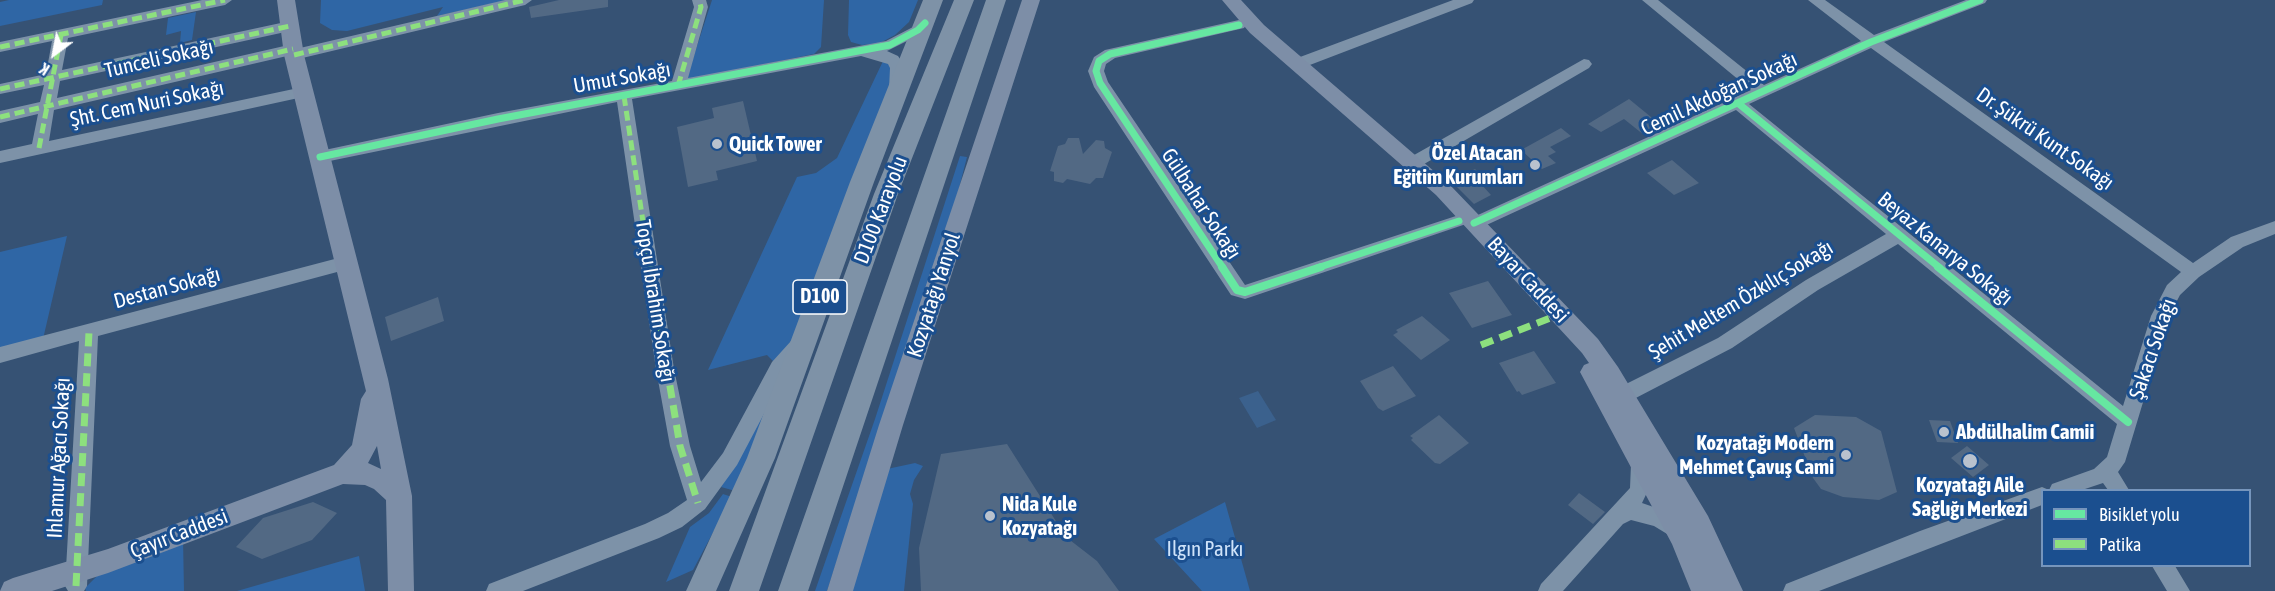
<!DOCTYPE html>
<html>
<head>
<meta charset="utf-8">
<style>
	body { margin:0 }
	#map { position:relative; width:2275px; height:591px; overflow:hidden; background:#365274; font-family:"Asap Condensed",sans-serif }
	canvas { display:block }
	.legend { position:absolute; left:2041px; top:489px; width:210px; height:78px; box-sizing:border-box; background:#1b4f8f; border:2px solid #7695bc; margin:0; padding:8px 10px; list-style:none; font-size:18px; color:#fff }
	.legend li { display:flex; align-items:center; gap:12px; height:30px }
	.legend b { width:30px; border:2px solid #7695bc }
	.north { position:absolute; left:24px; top:24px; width:60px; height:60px; -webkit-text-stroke:4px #1b4f8f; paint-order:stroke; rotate:212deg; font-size:16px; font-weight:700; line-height:24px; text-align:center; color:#fff }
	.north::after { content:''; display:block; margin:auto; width:21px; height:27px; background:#fff; clip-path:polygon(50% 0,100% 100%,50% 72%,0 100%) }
</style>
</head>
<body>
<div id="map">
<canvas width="2275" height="591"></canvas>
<ul class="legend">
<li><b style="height:8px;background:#66e7a1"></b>Bisiklet yolu</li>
<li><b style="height:8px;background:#8de07e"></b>Patika</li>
</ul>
<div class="north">K</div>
</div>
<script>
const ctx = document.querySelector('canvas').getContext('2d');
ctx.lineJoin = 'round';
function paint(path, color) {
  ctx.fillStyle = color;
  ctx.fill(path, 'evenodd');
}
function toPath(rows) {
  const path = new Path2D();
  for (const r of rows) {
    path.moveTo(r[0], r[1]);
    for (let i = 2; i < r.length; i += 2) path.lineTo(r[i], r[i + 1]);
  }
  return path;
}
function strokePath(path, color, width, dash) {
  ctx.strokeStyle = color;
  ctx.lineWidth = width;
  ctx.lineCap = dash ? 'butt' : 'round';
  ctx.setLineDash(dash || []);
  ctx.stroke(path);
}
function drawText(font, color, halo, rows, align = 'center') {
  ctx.font = font + ' "Asap Condensed",sans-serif';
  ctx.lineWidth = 6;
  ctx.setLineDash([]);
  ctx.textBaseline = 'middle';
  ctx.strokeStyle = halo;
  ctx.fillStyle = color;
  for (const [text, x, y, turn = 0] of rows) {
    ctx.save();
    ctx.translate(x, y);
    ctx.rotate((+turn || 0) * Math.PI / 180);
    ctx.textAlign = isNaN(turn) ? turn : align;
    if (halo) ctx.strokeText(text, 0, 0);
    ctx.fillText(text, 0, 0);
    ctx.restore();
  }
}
paint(toPath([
	[9,0,103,0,102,5,0,26,0,2],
	[321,0,508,0,437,16,443,7,347,31,332,30,320,23],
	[712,0,824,0,821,47,814,54,686,80],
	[849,0,918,0,909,22,895,35,880,43,862,45,851,42,848,35],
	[196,12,192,40,180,43,181,31,166,35,168,18],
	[884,59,898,68,805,338,779,367,767,355,708,370,797,177,816,173,837,158],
	[960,156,967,157,958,192,827,591,815,591,875,419],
	[67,236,43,339,0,349,0,252],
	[783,377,739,492,721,487],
	[915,463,923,466,914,480,910,494,913,504,904,591,849,591,887,469],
	[723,494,732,497,693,570,666,582,690,527,709,513],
	[1225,502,1245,573,1250,591,1202,591,1154,539],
	[183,538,184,591,86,591,85,588,97,576],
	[359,556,365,591,237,591]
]), '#2f66a5');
paint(toPath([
	[1258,391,1276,420,1257,428,1239,398]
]), '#3b618d');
paint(toPath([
	[559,0,608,0,608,7,531,18,529,7],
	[1629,99,1662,126,1644,135,1624,119,1601,132,1588,124],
	[743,101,757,161,716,171,718,180,688,187,677,127,714,118,712,108],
	[1561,128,1571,136,1550,147,1556,152,1548,156,1556,163,1542,169,1521,150],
	[1068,138,1079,138,1083,154,1096,140,1104,141,1105,148,1112,152,1103,178,1096,178,1090,184,1067,179,1063,183,1054,181,1054,172,1050,171,1058,146,1065,144],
	[1672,160,1699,183,1674,195,1647,173],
	[1475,169,1487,181,1481,184,1491,195,1474,204,1451,181],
	[1488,281,1512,315,1472,328,1449,293],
	[438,297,444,321,391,341,385,317],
	[1422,316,1450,340,1421,360,1393,335,1398,332,1396,330],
	[1534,351,1556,383,1522,395,1519,391,1517,392,1499,363],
	[1393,366,1416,396,1383,411,1378,408,1360,381],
	[1439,415,1469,443,1440,464,1435,463,1411,440,1413,438,1410,436],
	[1815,415,1856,417,1881,431,1897,492,1879,500,1843,497,1821,489,1813,478,1794,428],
	[1929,420,1950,421,1958,443,1937,442],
	[1007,444,1066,537,1097,561,1119,591,921,591,919,548,941,454],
	[1967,446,1989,465,1973,477,1951,458],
	[1579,493,1605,512,1593,524,1568,505],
	[313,502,337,513,312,540,262,559,236,547,263,518]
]), '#526984');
paint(toPath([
	[202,0,232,0,225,5,68,38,62,70,290,21,297,26,290,31,60,81,57,98,293,44,300,48,505,0,532,0,525,5,294,60,287,56,54,110,49,141,303,87,311,92,303,97,0,163,0,151,32,144,38,114,0,123,0,111,40,102,44,85,0,94,0,84,46,74,52,41,0,52,0,42,202,0],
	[692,0,706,0,708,7,688,78,886,41,913,27,920,20,930,20,932,23,923,33,887,51,898,56,906,68,905,89,897,94,889,89,890,68,888,64,861,56,632,99,674,369,690,446,701,482,723,453,772,362,791,341,798,338,805,341,807,346,786,372,737,465,705,509,682,527,659,538,523,591,486,591,489,584,645,524,668,513,687,500,670,446,656,369,617,102,320,163,312,157,320,151,498,113,672,81,694,7,692,0],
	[1453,0,1474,0,1472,3,1302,68,1297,69,1289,64,1292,60,1453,0],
	[1642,0,1658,0,1764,85,1861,41,1808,0,1825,0,1874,35,1966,0,1987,0,1985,3,1884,42,2193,263,2231,237,2275,221,2275,234,2243,247,2199,277,2180,295,2169,316,2125,462,2118,472,2129,490,2108,490,2103,483,2082,490,2042,490,2042,505,1819,591,1783,591,1786,584,1920,531,2042,487,2049,490,2052,484,2094,469,2107,457,2117,424,1898,244,1818,290,1732,348,1630,401,1621,412,1614,414,1607,412,1604,406,1616,389,1718,338,1806,280,1886,234,1736,110,1480,228,1474,229,1466,224,1245,299,1231,295,1094,87,1088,71,1094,57,1105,50,1239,20,1244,22,1246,25,1244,28,1115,58,1106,64,1104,71,1108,82,1245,285,1459,215,1467,220,1751,90,1642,0],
	[1871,48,2181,272,2167,285,2151,316,2123,406,1749,104,1871,48],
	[1584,59,1589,60,1592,64,1589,68,1419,167,1407,167,1405,163,1407,159,1584,59],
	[346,256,352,258,355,263,352,268,98,336,87,586,84,591,68,591,65,586,79,341,0,363,0,347,346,256],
	[1641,455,1648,458,1651,464,1652,482,1642,503,1668,512,1684,524,1687,531,1684,538,1677,540,1654,526,1631,520,1623,524,1563,591,1538,591,1541,584,1630,488,1631,464,1634,458,1641,455],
	[2152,566,2175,566,2190,591,2167,591,2152,566]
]), '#7d92a8');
paint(toPath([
	[277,0,295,0,304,55,388,379,412,496,414,591,388,591,386,500,374,489,365,485,343,484,108,573,52,591,0,591,4,582,13,578,108,549,334,465,352,445,361,399,366,391,284,55,277,0],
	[377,446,381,469,368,463,377,446],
	[1022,0,1040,0,903,425,853,591,827,591,879,425,1022,0],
	[1222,0,1241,0,1264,25,1450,185,1598,339,1618,367,1708,516,1743,591,1691,591,1672,544,1580,372,1584,365,1589,363,1582,353,1436,195,1250,33,1222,0]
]), '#7d8ea7');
paint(toPath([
	[923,0,943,0,874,182,775,458,716,591,686,591,747,458,850,182,923,0],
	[954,0,974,0,898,194,759,591,729,591,874,194,954,0],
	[986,0,1006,0,808,591,778,591,986,0]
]), '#7e92a7');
strokePath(toPath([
	[0,47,225,0],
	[294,55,525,0],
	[678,86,701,7,699,0],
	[0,89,290,26],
	[624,96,650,268],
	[0,117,293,49],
	[39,148,61,35]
]), '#8de07e', 5, [10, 5]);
strokePath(toPath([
	[650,267,680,446,698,503],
	[1481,345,1550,318],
	[76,586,89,332]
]), '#8de07e', 7, [13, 7]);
strokePath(toPath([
	[1739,104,1940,268],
	[320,157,498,119,890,45,918,30,925,23],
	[1474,223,1871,42,1980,0],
	[1223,268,1100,83,1096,71,1099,61,1110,54,1239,25],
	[1317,268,1459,221]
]), '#66e7a1', 7);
strokePath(toPath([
	[1222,267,1237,290,1245,292,1321,267],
	[1938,267,2128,422]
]), '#66e7a1', 8);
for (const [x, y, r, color] of [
	[717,144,6,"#b9c2ce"],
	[1535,165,6,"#b9c2ce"],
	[1944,432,6,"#b9c2ce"],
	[1846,455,6,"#b9c2ce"],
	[1970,461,8,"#b9c2ce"],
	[990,516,6,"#b9c2ce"]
]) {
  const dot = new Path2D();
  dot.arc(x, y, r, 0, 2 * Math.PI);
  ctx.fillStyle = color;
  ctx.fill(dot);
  strokePath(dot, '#1b4f8f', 2);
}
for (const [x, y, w] of [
	[820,297,54]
]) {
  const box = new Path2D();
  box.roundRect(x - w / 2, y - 17, w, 34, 4.5);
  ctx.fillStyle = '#1b4f8f';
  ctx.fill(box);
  strokePath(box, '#fff', 1.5);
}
drawText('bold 20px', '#fff', null, [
	["D100",820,297]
]);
drawText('21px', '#fff', '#1b4f8f', [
	["Tunceli Sokağı",159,59,-13],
	["Umut Sokağı",622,78,-10],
	["Cemil Akdoğan Sokağı",1719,94,-25],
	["Şht. Cem Nuri Sokağı",147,104,-12],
	["Dr. Şükrü Kunt Sokağı",2045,139,35],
	["Gülbahar Sokağı",1201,204,57],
	["D100 Karayolu",881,210,-69],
	["Beyaz Kanarya Sokağı",1945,249,39],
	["Bayar Caddesi",1528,280,47],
	["Destan Sokağı",167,288,-15],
	["Kozyatağı Yanyol",934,295,-72],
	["Şehit Meltem Özkılıç Sokağı",1741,300,-31],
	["Topçu İbrahim Sokağı",655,301,81],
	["Şakacı Sokağı",2153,349,-71],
	["Ihlamur Ağacı Sokağı",59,458,-87],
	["Çayır Caddesi",179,534,-21]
]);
drawText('bold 21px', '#fff', '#1b4f8f', [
	["Quick Tower",729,144],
	["Özel Atacan",1523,153,"right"],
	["Eğitim Kurumları",1523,177,"right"],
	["Abdülhalim Camii",1956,432],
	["Kozyatağı Modern",1834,443,"right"],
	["Mehmet Çavuş Cami",1834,467,"right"],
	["Kozyatağı Aile",1970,485,"center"],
	["Sağlığı Merkezi",1970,509,"center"],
	["Nida Kule",1002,504],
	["Kozyatağı",1002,528]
], 'left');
drawText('21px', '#cfe3fa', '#1b4f8f', [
	["Ilgın Parkı",1205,549]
]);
</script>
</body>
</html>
